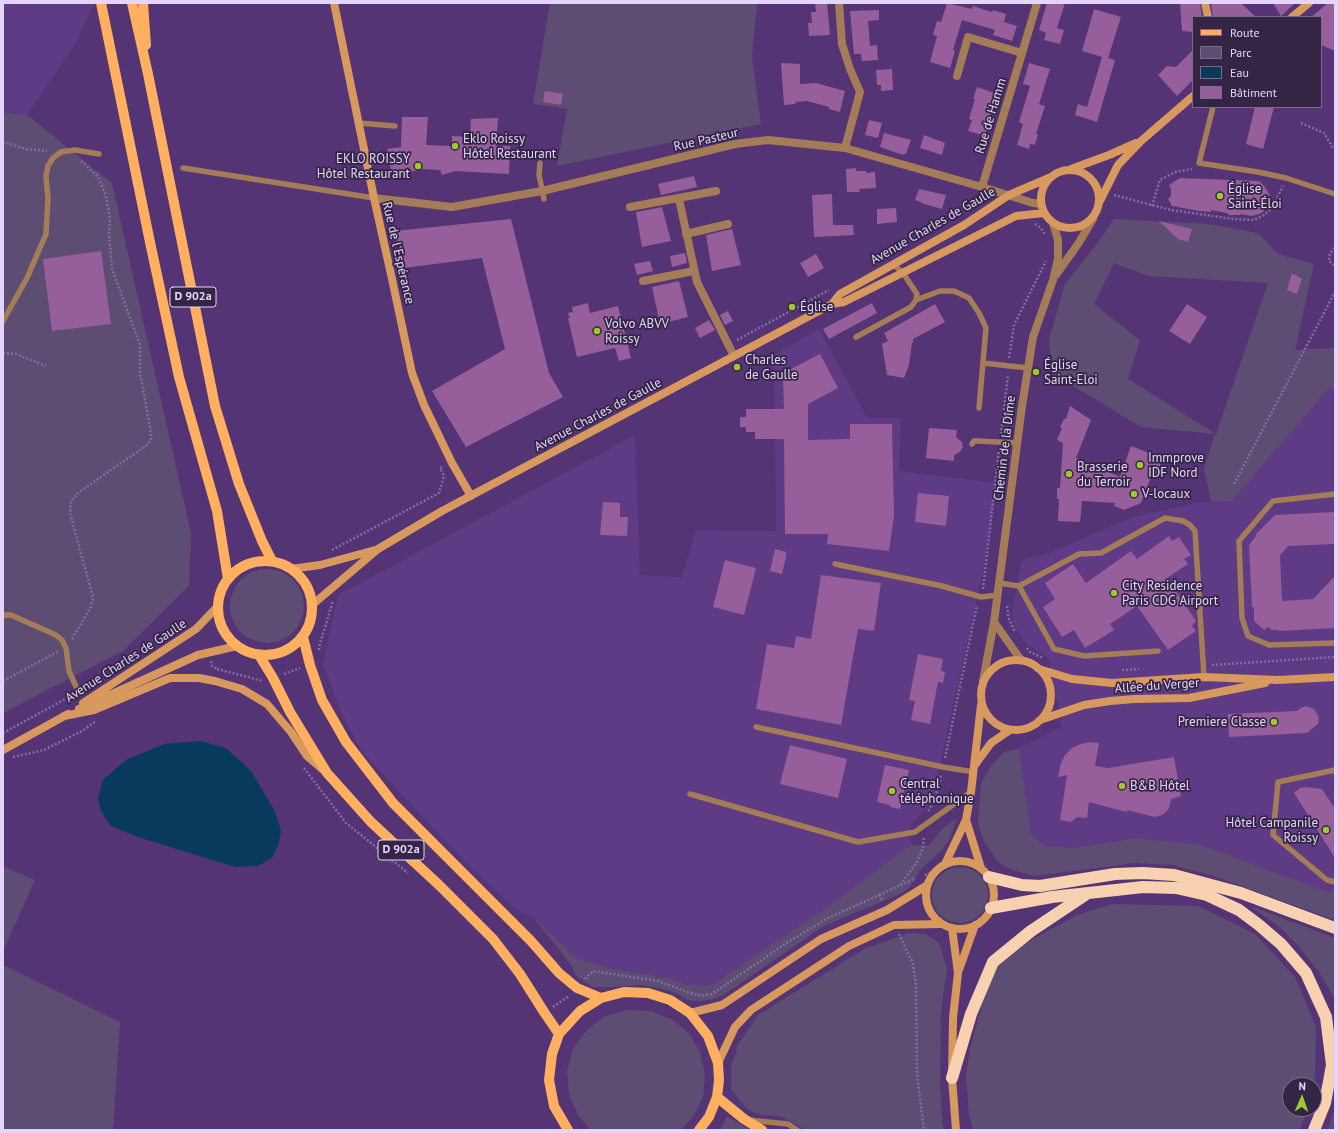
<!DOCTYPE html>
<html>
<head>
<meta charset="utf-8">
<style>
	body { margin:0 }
	#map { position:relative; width:1338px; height:1133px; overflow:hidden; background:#543475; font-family:"PT Sans",sans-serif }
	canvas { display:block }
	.frame { position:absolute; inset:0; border:4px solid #e5d5fc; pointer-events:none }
	.legend { position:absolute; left:1192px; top:16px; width:130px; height:92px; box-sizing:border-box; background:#332543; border:1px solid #7a6b8d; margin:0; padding:5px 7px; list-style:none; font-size:12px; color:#e5d5fc }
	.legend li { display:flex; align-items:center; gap:8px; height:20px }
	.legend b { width:20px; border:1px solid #7a6b8d }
	.north { position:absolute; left:1282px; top:1077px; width:40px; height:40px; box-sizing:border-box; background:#332543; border:1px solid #7a6b8d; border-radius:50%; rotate:2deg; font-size:11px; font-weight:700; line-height:16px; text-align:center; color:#e5d5fc }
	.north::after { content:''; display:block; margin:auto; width:14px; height:18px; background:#9fca2d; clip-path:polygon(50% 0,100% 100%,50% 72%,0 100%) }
</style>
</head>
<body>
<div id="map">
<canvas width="1338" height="1133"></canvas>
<div class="frame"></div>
<ul class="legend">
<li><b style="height:5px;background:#feaf5f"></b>Route</li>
<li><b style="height:11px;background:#5d4d72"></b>Parc</li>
<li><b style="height:11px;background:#073a5b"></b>Eau</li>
<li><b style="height:11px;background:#965e9a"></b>Bâtiment</li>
</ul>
<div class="north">N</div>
</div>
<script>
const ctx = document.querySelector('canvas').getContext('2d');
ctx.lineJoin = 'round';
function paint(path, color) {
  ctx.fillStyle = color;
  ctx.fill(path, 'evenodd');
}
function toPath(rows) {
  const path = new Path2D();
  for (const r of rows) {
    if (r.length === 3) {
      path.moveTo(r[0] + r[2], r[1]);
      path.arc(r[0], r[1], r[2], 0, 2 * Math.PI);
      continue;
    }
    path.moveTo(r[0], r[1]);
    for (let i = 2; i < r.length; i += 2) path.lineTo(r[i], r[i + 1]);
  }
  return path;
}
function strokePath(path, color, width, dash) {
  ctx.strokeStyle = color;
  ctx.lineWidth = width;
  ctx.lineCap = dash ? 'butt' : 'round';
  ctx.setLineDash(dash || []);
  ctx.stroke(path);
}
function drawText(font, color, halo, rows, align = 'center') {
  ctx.font = font + ' "PT Sans",sans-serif';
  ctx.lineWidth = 3.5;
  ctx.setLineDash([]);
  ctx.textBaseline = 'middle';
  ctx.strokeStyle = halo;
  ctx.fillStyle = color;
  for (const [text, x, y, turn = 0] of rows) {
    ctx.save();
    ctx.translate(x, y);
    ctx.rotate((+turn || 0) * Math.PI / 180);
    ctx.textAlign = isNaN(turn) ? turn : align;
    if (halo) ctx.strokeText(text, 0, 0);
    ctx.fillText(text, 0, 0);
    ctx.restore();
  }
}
paint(toPath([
	[3,3,94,3,76,43,27,115,3,112],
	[819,329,867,418,901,418,899,471,997,483,984,566,932,801,911,825,911,845,820,912,715,983,706,986,688,985,671,979,609,968,576,958,533,917,517,910,470,867,362,752,342,714,323,664,338,595,635,435,640,575,682,577,696,530,776,531,774,355],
	[1330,387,1335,388,1335,890,1333,890,1331,893,1135,838,1073,848,1046,846,1031,834,1019,748,1062,727,1048,657,1037,651,1027,644,1017,631,1013,622,1012,613,1022,559,1044,555,1133,517,1196,503,1232,501]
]), '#5e3b84');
paint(toPath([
	[550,3,757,3,752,56,761,124,557,166,567,109,533,104],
	[3,112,27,115,112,183,191,533,189,586,123,651,3,713],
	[1114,219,1208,224,1258,233,1278,254,1314,264,1295,350,1335,348,1335,388,1330,387,1232,501,1211,502,1204,468,1215,434,1141,427,1052,373,1049,339,1065,284,1095,246],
	[1114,263,1148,276,1268,283,1216,434,1128,379,1140,340,1094,304],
	[267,606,37],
	[1019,748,1031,834,1046,846,1073,848,1135,838,1201,845,1330,893,1333,889,1335,890,1335,920,1214,876,1172,865,1135,863,1035,876,1015,871,999,863,983,840,978,821,981,783,991,766,1004,752],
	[957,819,950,838,942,850,920,870,910,887,902,893,824,926,725,994,715,999,701,1001,687,1000,678,994,659,988,641,985,614,987,592,987,576,976,572,966,533,917,576,958,609,968,671,979,688,985,706,986,715,983,820,912,911,845,928,846,945,826],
	[3,866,35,880,3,951],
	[960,895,28],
	[1112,904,1198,906,1255,934,1295,977,1316,1027,1315,1083,1314,1087,1314,1085,1290,1085,1290,1109,1307,1109,1300,1130,973,1130,969,1114,966,1076,970,1049,983,1000,997,967,1026,943,1077,915],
	[1250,906,1335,938,1335,1004,1334,998,1319,972,1300,948,1280,927],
	[909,933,926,934,939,943,947,969,941,1012,940,1086,943,1130,806,1130,780,1116,760,1115,748,1110,731,1090,731,1064,736,1054,737,1046,758,1015,866,948],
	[3,965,120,1022,113,1130,3,1130],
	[627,1010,650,1011,671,1019,689,1033,700,1052,705,1075,703,1097,693,1117,681,1130,591,1130,578,1115,569,1094,567,1071,573,1049,587,1030,605,1016],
	[1335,1107,1335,1125,1331,1130,1328,1130],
	[727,1116,749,1130,721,1130]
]), '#5d4d72');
paint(toPath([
	[200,741,226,748,251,771,274,810,281,830,279,843,272,858,258,866,235,867,138,837,111,826,101,811,98,798,103,780,126,760,164,744]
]), '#073a5b');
paint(toPath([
	[815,3,827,3,830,35,809,36,808,23,812,23,811,12,816,12],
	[947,3,972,9,973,6,992,12,993,10,1006,14,1004,22,1017,26,1012,41,993,35,995,30,962,20,953,50,955,51,950,68,930,62,937,36,933,35,937,21,941,22],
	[1047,3,1065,3,1057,28,1064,30,1060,44,1044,40,1046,33,1039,30],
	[1180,3,1200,3,1202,17,1193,17,1193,32,1182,31],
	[1211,3,1241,3,1256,17,1213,17],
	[1273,3,1295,3,1281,16],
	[1328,3,1335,3,1335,51,1321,45,1321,17,1311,17],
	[1094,9,1121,17,1108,58,1115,60,1097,122,1075,115,1078,104,1087,107,1102,57,1082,51],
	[879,10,879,20,868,21,870,46,877,45,878,60,862,61,861,54,854,54,850,11],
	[1193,50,1193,80,1177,96,1158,75,1167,66,1176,67],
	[781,63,800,64,800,84,816,83,845,91,840,112,829,109,829,107,807,101,796,102,795,104,784,105],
	[1029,63,1050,69,1039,104,1045,106,1036,134,1038,134,1035,145,1030,144,1029,149,1017,145,1023,124,1019,122,1030,86,1023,84],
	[892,69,893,90,881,91,881,85,877,85,876,70],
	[977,87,997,94,987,125,988,125,985,136,968,131,972,120,969,119,975,99,973,99],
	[545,91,563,94,561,105,543,102],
	[1255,107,1274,107,1263,149,1246,144],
	[402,117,428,117,426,145,452,146,452,136,470,137,471,119,498,118,496,146,510,146,509,174,455,171,442,175,440,170,423,169,392,176,387,149,401,147],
	[869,120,882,123,878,138,865,135],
	[884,133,911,140,906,154,904,154,903,155,880,147],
	[924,135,945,143,942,155,920,148],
	[856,168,856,171,866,171,866,173,875,172,876,188,859,189,860,192,847,192,846,169],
	[694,176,697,187,661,195,658,184],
	[1180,178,1259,181,1264,186,1270,195,1265,200,1270,203,1262,213,1252,216,1240,214,1240,215,1229,215,1227,213,1211,210,1211,212,1200,211,1172,206,1168,199,1171,196,1171,189,1169,185],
	[919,189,946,195,942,209,921,203,921,202,915,200],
	[832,194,833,225,853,225,854,235,814,237,812,195],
	[662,207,671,241,642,247,636,212],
	[896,208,897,222,877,224,877,209],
	[511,219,549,373,563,397,466,447,432,391,505,349,482,258,403,268,395,231],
	[1159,221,1192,229,1188,242,1178,239],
	[732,229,741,265,712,271,706,235],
	[101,251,111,324,52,331,43,259],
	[685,253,687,263,672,267,670,256],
	[816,254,824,268,808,277,800,263],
	[650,261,653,271,637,275,634,264],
	[1292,273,1302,279,1297,294,1287,290],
	[679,281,688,317,660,324,652,287],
	[588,303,590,313,618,306,631,358,619,361,615,348,577,357,568,318,570,318,568,313,573,312,572,307],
	[872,303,877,313,829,339,823,329],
	[935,304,945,322,913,339,913,343,912,343,909,365,904,378,887,375,882,344,888,341,884,333],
	[1187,304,1207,317,1190,344,1169,331],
	[728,311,733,321,725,325,720,315],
	[709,320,715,330,700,338,695,328],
	[820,354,838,388,808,404,808,440,850,439,850,424,892,424,894,516,889,551,827,544,828,534,785,534,784,439,755,439,755,432,746,432,746,427,740,427,740,417,746,417,746,409,784,409,783,373],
	[1070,406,1091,420,1076,458,1120,477,1131,446,1163,458,1155,479,1151,477,1141,503,1124,510,1114,506,1115,503,1082,501,1080,522,1058,521,1059,499,1057,499,1057,488,1060,488,1063,443,1057,440,1062,428,1060,427,1064,419,1066,419],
	[929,428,957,430,956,437,962,442,963,447,960,452,954,455,954,461,926,458],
	[918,493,949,496,946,526,915,522],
	[603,502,620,503,620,517,628,517,627,536,600,535],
	[1335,512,1335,544,1288,546,1280,555,1282,601,1313,599,1335,576,1335,628,1280,631,1278,630,1272,630,1268,627,1264,630,1254,621,1254,607,1252,607,1249,545,1256,536,1256,534,1275,515],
	[1169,536,1172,541,1179,537,1191,555,1184,559,1188,564,1167,578,1196,621,1192,626,1196,631,1168,650,1137,606,1110,624,1114,630,1085,648,1074,630,1062,637,1043,607,1055,599,1045,583,1073,564,1086,583,1131,551,1137,559],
	[775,549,786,552,786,557,782,574,770,571],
	[725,560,756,568,744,615,713,607],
	[821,575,881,583,874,631,858,629,841,725,756,709,767,644,794,648,796,636,811,639],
	[918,654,943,659,941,671,945,672,943,683,938,682,930,724,911,720,915,701,909,700],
	[1306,706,1314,709,1319,717,1318,724,1307,733,1229,737,1228,714,1297,711,1301,708],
	[1090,742,1099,743,1095,766,1108,768,1174,757,1181,796,1171,799,1170,805,1167,811,1162,815,1155,817,1127,810,1127,812,1115,809,1089,802,1087,818,1077,817,1071,822,1060,820,1067,775,1058,777,1061,763,1065,755,1072,748,1081,744],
	[790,745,847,759,838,798,780,784],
	[885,765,909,770,900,809,890,807,890,805,877,802],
	[1306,787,1322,789,1335,809,1335,858,1294,793,1300,788]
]), '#965e9a');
strokePath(toPath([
	[1301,123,1324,133,1333,148],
	[3,142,26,149,47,151],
	[1114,195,1171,210,1233,219,1254,220,1264,215,1271,209,1283,186],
	[1152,206,1158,186,1160,180,1175,172,1192,169],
	[1035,224,1041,228,1045,235],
	[1335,248,1330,253,1329,261,1335,266],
	[737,340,829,290],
	[3,353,16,354,46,366],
	[1009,358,1014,325,1046,261],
	[1001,434,1008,375],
	[1234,484,1335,292],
	[332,550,439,493,444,476,440,468,443,467],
	[983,589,999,450],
	[1007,606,1009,619,1015,632],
	[72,639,91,607,93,597,70,513,71,501,79,492,146,446,151,440,151,433,140,372,140,345,112,269,109,235,110,219,106,196,98,177,80,160],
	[1027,648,1030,652,1043,658],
	[319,650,319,647,333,601],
	[211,661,212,666,217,669],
	[1212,665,1335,657],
	[217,669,263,681],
	[1122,670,1139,669],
	[284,674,300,668],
	[3,681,59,651],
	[85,687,95,681],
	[3,733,71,696],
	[13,757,44,750,82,731,96,721],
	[945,758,977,605],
	[304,768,346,823,408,873],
	[928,811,934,802,941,775],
	[925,875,935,871],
	[900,885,917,862,923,848,924,836],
	[879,895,916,878],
	[899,934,913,964,916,985,917,1074,924,1130],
	[585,979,593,971,658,981,690,993,701,996,712,994,785,944,826,919,879,895,882,901],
	[553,1007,569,996]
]), '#856ba3', 2.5, [2, 2]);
strokePath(toPath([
	[1213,107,1199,163,1258,172,1286,178,1335,194],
	[358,123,395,126],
	[540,163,539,175,544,199],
	[183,168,374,198],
	[916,300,940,291,954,291,969,298,979,313,986,328,979,408],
	[3,321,27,278,46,234,48,199,46,176,48,166,53,158,61,152,75,150,99,154],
	[856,337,911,307,916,300,917,294,903,273,893,264],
	[983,363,1028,368],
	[972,444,974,441,978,441,1017,443],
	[1335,494,1273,501,1239,541,1242,618,1248,636,1269,645,1335,643],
	[835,564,942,586,981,597,998,595],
	[999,583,1019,586,1079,554,1101,553,1165,518,1183,521,1190,525,1195,531,1204,677],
	[1019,586,1054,649,1084,656,1158,651],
	[3,615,11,615,56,635,62,640,66,648,69,671,78,691],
	[756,727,943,767,974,772],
	[1335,770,1278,782,1273,835,1327,880,1335,882],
	[690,794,858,842,915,832,971,792],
	[749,1120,788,1124,797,1130]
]), '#a47d58', 5.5);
strokePath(toPath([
	[839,3,842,44,850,69,860,92,845,148],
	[957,76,968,37,1022,53],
	[982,187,1037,3],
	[374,198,452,207,542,191,735,144,768,140,845,148,982,187,1033,203,1041,204],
	[679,199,697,282,734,356],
	[630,207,716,191],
	[686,234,728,224],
	[1056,275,1078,244,1093,219],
	[643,281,694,271],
	[994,622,1021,660],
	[983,681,994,622,1022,406,1033,337,1053,280,1058,259,1058,240,1053,223]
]), '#a47d58', 8);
strokePath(toPath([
	[334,3,374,198,392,279,412,373,424,405,452,463,471,496],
	[1205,3,1208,17],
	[1292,17,1309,3],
	[1071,169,1109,155,1136,143],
	[1070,199,29],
	[1100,201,1118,165,1141,141,1193,96],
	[832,304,840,294,964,225,1009,195,1051,177],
	[291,569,320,565,375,550],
	[312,605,378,549,442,511,832,304,844,302,1016,216,1044,213],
	[1016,695,35],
	[1039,669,1072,679,1112,683,1204,677,1278,680,1335,677],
	[83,703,196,629,218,606],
	[79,709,198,655,237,646],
	[64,716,94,710,170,678,199,678,215,681,242,689,267,704,291,732,307,756,322,769],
	[1040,720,1084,705,1110,701,1134,699,1189,698,1265,683],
	[3,750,68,714],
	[975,765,991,743,1010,730],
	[966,820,981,868],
	[960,895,34],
	[945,864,966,820,971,792,981,705],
	[952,928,958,973,953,1018,952,1078,956,1130],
	[959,970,975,925],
	[690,1013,722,1005,821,939,887,910,926,886],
	[718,1063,735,1027,751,1010,849,946,894,925,941,924]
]), '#d7995d', 8);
strokePath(toPath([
	[101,3,151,247,179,377,217,511,228,579],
	[132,3,148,74,215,406,239,484,262,541,272,561],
	[143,3,146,45],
	[265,608,47],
	[303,637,310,665,322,700,346,742,393,803,531,941,559,973,577,988,601,998],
	[259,655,273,678,290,712,327,773,371,822,439,885,493,939,520,974,544,1012,559,1034],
	[717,1097,744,1119,762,1130],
	[568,1130,554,1106,549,1080,552,1054,559,1034,580,1011,601,998,624,992,648,993,670,1000,690,1013,708,1036,718,1063,719,1080,717,1097,709,1117,699,1130]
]), '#feaf5f', 10);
strokePath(toPath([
	[989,877,1022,885,1040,886,1115,874,1143,873,1174,875,1241,893,1335,928],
	[991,908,1052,897,1143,887,1176,888,1207,895,1239,910,1259,925,1281,944,1306,973,1326,1017,1332,1065,1325,1103,1314,1130],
	[952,1078,971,1014,993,962,1031,931,1085,895]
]), '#f8d2b0', 12);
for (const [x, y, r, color] of [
	[455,146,4,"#9fca2d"],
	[418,166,4,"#9fca2d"],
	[1220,196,4,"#9fca2d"],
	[792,307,4,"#9fca2d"],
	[597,331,4,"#9fca2d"],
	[737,367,4,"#9fca2d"],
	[1036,372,4,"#9fca2d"],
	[1140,465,4,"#9fca2d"],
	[1069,474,4,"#9fca2d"],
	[1134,494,4,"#9fca2d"],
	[1114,593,4,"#9fca2d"],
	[1274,722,4,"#9fca2d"],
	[1122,786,4,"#9fca2d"],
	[892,791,4,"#9fca2d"],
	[1326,830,4,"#9fca2d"]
]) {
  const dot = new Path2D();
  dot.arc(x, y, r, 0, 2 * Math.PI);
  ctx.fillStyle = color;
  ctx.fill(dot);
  strokePath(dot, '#332543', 1.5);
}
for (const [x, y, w] of [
	[193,297,46],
	[401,850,46]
]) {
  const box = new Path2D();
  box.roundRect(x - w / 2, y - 10, w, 20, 3);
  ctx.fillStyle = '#332543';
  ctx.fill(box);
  strokePath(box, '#e5d5fc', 1);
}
drawText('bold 12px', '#e5d5fc', null, [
	["D 902a",193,297],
	["D 902a",401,850]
]);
drawText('13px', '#e5d5fc', '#332543', [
	["Rue de Hamm",991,116,-73],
	["Rue Pasteur",706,140,-13],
	["Avenue Charles de Gaulle",933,226,-30],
	["Rue de l'Espérance",398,253,77],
	["Avenue Charles de Gaulle",598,415,-28],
	["Chemin de la Dîme",1005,448,-83],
	["Avenue Charles de Gaulle",126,661,-33],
	["Allée du Verger",1157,686,-4]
]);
drawText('13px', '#e5d5fc', '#332543', [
	["Eklo Roissy",463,139],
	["Hôtel Restaurant",463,154],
	["EKLO ROISSY",410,159,"right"],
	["Hôtel Restaurant",410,174,"right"],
	["Église",1228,189],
	["Saint-Éloi",1228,204],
	["Église",800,307],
	["Volvo ABVV",605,324],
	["Roissy",605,339],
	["Charles",745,360],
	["de Gaulle",745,375],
	["Église",1044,365],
	["Saint-Eloi",1044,380],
	["Immprove",1148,458],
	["IDF Nord",1148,473],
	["Brasserie",1077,467],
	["du Terroir",1077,482],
	["V-locaux",1142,494],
	["City Residence",1122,586],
	["Paris CDG Airport",1122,601],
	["Premiere Classe",1266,722,"right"],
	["Central",900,784],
	["téléphonique",900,799],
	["B&B Hôtel",1130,786],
	["Hôtel Campanile",1318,823,"right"],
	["Roissy",1318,838,"right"]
], 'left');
</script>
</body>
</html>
